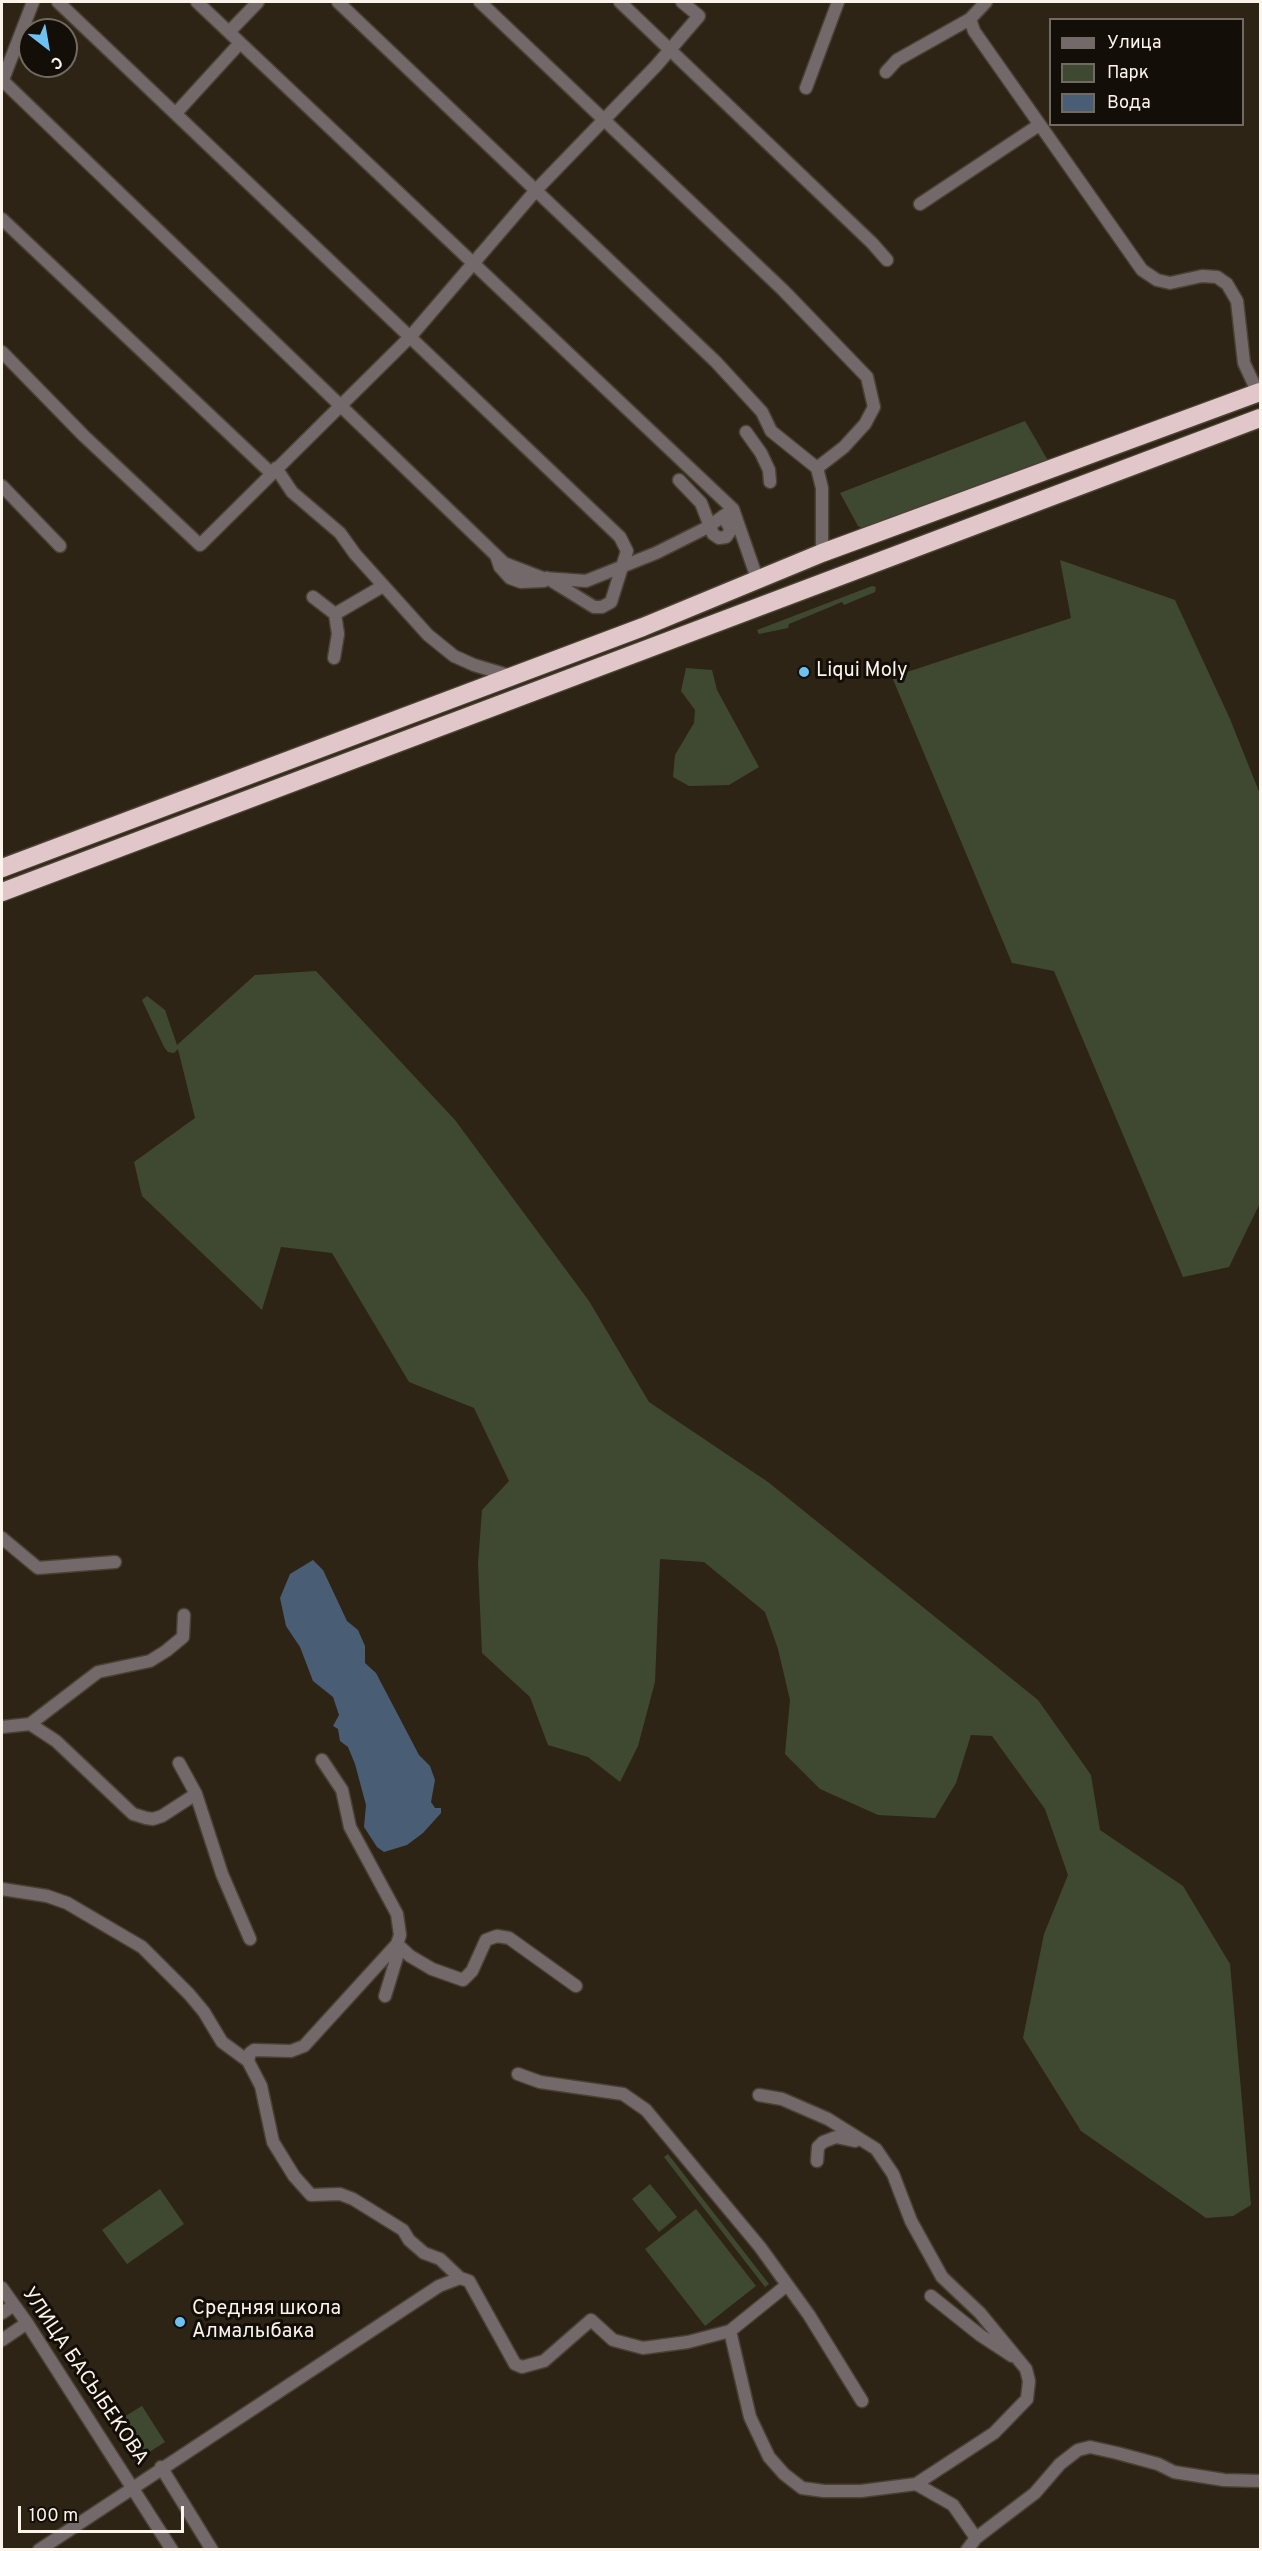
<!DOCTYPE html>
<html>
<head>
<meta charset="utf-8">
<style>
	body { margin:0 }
	#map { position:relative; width:1262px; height:2551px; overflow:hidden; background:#2e2415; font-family:Overpass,sans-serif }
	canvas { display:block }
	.frame { position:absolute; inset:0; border:3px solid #fbf4ea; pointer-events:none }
	.legend { position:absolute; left:1049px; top:18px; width:195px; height:108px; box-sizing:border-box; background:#130e08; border:2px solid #706a62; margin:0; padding:8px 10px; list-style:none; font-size:18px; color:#fbf4ea }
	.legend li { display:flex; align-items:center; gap:12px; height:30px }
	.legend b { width:30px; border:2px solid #706a62 }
	.north { position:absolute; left:18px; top:18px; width:60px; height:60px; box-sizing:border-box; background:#130e08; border:2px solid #706a62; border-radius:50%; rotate:149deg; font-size:16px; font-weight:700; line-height:24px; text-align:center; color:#fbf4ea }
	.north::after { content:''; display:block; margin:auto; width:21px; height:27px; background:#6dc2f3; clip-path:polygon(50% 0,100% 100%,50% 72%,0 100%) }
	.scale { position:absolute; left:18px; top:2506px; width:166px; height:27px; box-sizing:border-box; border:3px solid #fbf4ea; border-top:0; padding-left:8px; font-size:18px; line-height:21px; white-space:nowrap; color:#fbf4ea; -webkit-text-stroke:4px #130e08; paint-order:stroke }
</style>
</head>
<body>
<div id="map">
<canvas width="1262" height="2551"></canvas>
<div class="frame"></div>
<ul class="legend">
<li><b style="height:8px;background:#74696a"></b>Улица</li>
<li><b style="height:16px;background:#3f4931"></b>Парк</li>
<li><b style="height:16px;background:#495d75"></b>Вода</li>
</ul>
<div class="north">С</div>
<div class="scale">100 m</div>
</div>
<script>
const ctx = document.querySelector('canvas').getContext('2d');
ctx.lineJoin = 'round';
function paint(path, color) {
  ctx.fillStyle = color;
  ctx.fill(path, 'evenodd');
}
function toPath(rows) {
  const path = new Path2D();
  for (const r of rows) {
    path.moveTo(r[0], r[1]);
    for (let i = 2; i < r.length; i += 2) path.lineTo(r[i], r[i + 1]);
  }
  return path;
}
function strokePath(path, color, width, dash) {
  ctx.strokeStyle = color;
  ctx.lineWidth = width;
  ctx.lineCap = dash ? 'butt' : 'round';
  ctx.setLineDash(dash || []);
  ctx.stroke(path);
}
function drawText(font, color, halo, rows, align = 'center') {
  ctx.font = font + ' Overpass,sans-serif';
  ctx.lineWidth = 6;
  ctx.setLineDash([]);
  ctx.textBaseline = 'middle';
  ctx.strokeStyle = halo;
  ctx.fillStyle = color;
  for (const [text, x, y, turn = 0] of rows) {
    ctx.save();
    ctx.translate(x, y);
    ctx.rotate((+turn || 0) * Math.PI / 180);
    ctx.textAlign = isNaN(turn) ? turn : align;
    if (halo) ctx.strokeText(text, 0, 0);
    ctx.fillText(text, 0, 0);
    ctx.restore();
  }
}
paint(toPath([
	[1025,421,1050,464,867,531,858,526,840,493],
	[1060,560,1175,600,1230,719,1260,794,1260,1203,1229,1267,1183,1277,1054,971,1012,963,892,677,1071,618],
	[872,586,876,587,875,592,844,605,842,602,789,624,788,628,759,634,757,630],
	[686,668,712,670,717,690,759,767,729,785,689,786,673,777,675,755,694,723,695,710,681,691],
	[316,971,455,1120,589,1301,649,1402,768,1482,1038,1700,1091,1775,1100,1830,1183,1886,1230,1964,1251,2205,1233,2216,1206,2218,1081,2131,1023,2038,1044,1934,1068,1875,1045,1809,992,1736,971,1735,956,1783,935,1818,878,1815,820,1789,785,1754,790,1700,778,1649,765,1612,704,1562,660,1559,655,1682,638,1746,620,1782,588,1757,548,1745,530,1697,482,1653,478,1564,482,1510,509,1481,474,1408,409,1382,332,1253,281,1247,262,1310,142,1196,134,1162,195,1118,178,1049,174,1053,168,1052,164,1047,142,1000,147,996,165,1010,177,1045,255,975],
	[668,2154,769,2284,765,2287,664,2157],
	[650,2184,677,2217,659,2232,632,2199],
	[160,2189,184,2224,127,2264,102,2230],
	[696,2209,756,2286,705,2326,645,2249],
	[142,2406,165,2442,143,2456,119,2420]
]), '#3f4931');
paint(toPath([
	[313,1560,323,1570,347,1621,358,1630,365,1646,365,1663,376,1673,419,1755,430,1766,435,1780,431,1802,435,1808,441,1808,441,1813,423,1833,407,1845,384,1852,377,1847,364,1827,366,1805,355,1764,348,1747,340,1741,338,1729,333,1726,339,1715,333,1697,313,1681,300,1647,286,1626,280,1598,290,1574]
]), '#495d75');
const street = toPath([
	[58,2,620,537,627,551,611,602,602,607,594,607,547,578,544,581,521,582,510,578,500,567,496,555],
	[197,2,733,509,758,581],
	[338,2,716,362,762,412,771,431,817,468,822,488,822,553],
	[480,2,783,290,867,377,874,407,865,424,844,447,817,468],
	[620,2,872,243,887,260],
	[986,2,970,19,974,31,1142,270,1157,280,1170,283,1202,276,1217,277,1227,284,1237,301,1244,363,1258,393],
	[229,32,258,2],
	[886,72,897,60,970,19],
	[2,80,504,563,543,578,586,581,656,553,708,527,733,509],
	[2,82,33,2],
	[806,88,838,2],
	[176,113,240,43],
	[920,204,1039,125],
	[2,219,271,473],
	[2,352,84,436,200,545,410,337,537,189,656,66,699,16,682,2],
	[746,432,761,453,769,470,770,482],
	[276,468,292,492,340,533,355,554,428,635,454,656,474,665,511,676],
	[679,480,701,503,713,534,719,538,726,537,731,530,723,516],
	[2,486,60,546],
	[313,597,335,614],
	[334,658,338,634,335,614,383,586],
	[2,1538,38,1568,115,1562],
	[30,1724,98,1672,150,1661,166,1651,183,1637,184,1615],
	[2,1727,30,1724,56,1741,133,1814,146,1818,153,1819,162,1816,196,1794],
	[322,1760,342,1790,350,1827,397,1914,400,1935,397,1944],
	[179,1763,196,1794,222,1874,250,1939],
	[2,1889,47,1896,67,1903,142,1947,189,1994,204,2012,222,2042,248,2061,261,2086,273,2142,294,2176,311,2195,340,2194,353,2199,403,2230,409,2240,424,2253,440,2259,460,2278,469,2281,515,2364,522,2367,544,2361,591,2320,613,2340,643,2348,688,2342,730,2331,787,2285],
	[385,1996,400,1947],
	[248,2061,250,2053,254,2050,291,2051,304,2046,397,1944,410,1956,432,1969,463,1980,472,1971,486,1940,497,1936,509,1938,576,1986],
	[518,2074,540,2082,623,2094,646,2110,760,2247,809,2315,862,2401],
	[817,2161,818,2147,823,2142,836,2137,855,2141],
	[2,2288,27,2323,172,2550],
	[931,2296,980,2335,1012,2356],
	[2,2313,14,2305],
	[730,2331,750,2417,769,2457,784,2474,802,2488,824,2491,861,2491,916,2484,994,2433,1027,2399,1029,2381,1026,2369,980,2313,942,2277,911,2221,893,2174,876,2149,828,2119,782,2099,759,2095],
	[2,2340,27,2323],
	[161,2467,212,2550],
	[916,2484,953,2505,976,2538],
	[39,2550,439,2286,460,2278],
	[967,2550,976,2538,1035,2493,1060,2464,1078,2450,1090,2447,1117,2453,1158,2464,1174,2472,1224,2480,1260,2481]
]);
const highway = toPath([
	[2,868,643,627,822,553,1260,392],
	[2,892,1260,418]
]);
strokePath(street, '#4b4133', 15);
strokePath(highway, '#4b4133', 21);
strokePath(street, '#74696a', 12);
strokePath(highway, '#e1c7c9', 18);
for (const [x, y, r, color] of [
	[804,672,6,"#6dc2f3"],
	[180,2322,6,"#6dc2f3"]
]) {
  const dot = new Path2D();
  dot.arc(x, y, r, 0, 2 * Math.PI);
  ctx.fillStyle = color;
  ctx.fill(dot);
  strokePath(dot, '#130e08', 2);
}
drawText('20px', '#fbf4ea', '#130e08', [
	["Liqui Moly",816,672],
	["Средняя школа",192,2310],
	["Алмалыбака",192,2333]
], 'left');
drawText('20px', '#fbf4ea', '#130e08', [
	["УЛИЦА БАСЫБЕКОВА",84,2377,56]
]);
</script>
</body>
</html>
